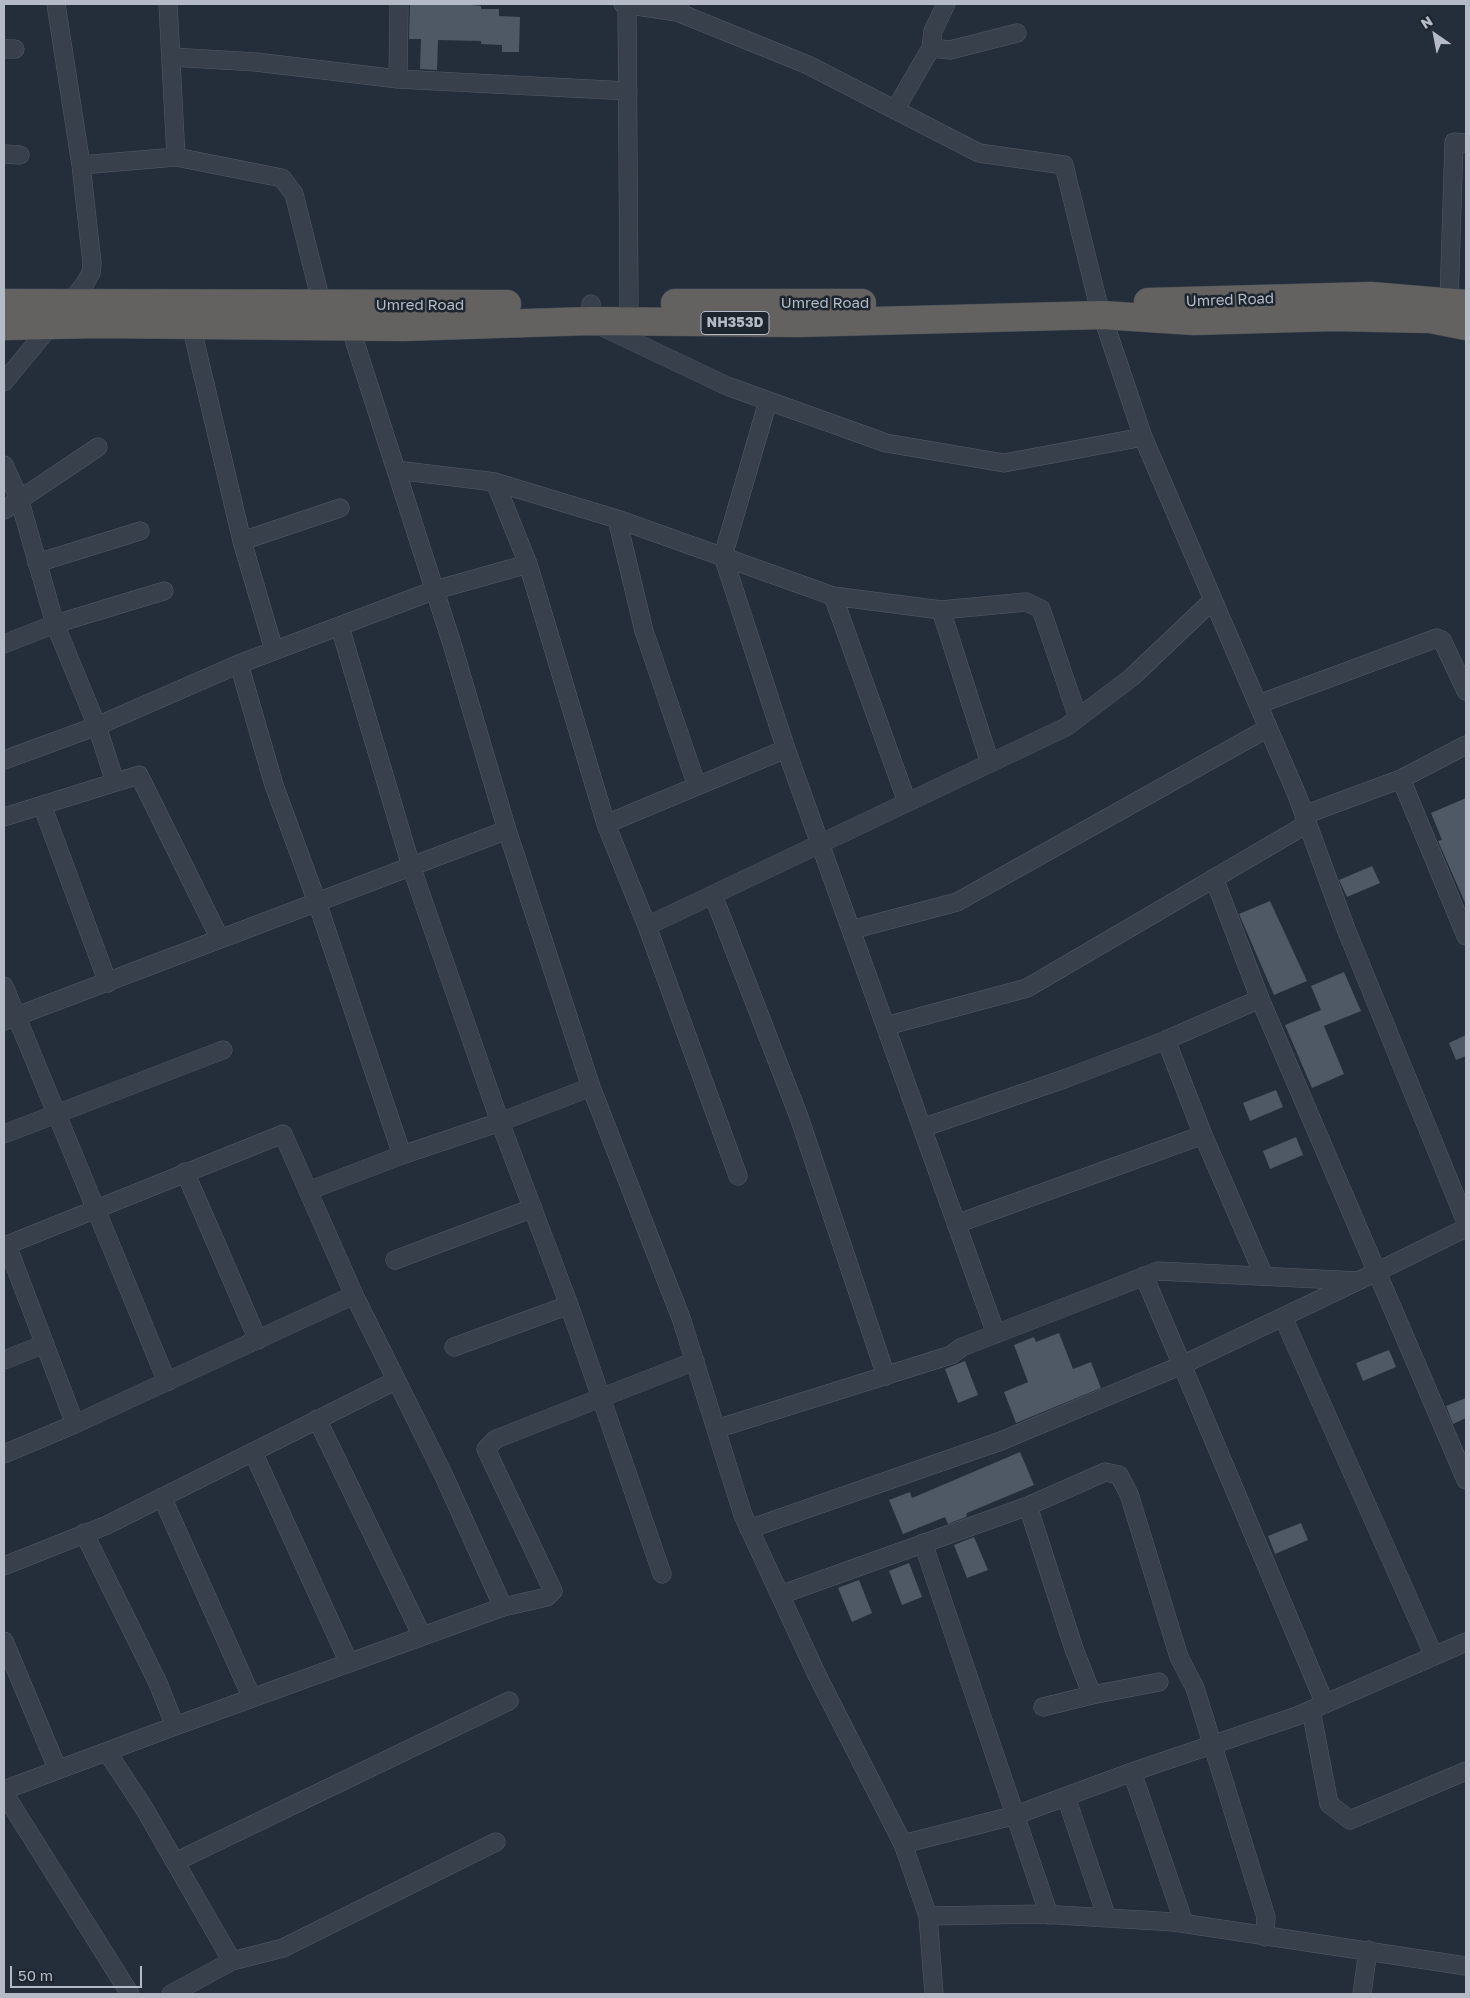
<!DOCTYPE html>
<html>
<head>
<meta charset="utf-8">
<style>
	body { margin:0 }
	#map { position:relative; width:1470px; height:1998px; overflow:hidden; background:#242e3a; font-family:"Golos Text",sans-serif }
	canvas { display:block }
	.frame { position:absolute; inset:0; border:5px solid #b4bbc6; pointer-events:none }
	.north { position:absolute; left:1410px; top:10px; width:50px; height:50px; -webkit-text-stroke:4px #1d252f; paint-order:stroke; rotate:327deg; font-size:14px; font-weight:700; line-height:20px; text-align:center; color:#b4bbc6 }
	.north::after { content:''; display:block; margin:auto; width:18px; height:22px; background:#b4bbc6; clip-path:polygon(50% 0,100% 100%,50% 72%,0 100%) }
	.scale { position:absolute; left:10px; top:1966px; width:132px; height:22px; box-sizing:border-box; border:2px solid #b4bbc6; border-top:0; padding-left:6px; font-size:15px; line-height:18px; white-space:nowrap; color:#b4bbc6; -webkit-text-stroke:4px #1d252f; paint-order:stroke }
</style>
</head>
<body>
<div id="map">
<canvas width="1470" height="1998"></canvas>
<div class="frame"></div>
<div class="north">N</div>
<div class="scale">50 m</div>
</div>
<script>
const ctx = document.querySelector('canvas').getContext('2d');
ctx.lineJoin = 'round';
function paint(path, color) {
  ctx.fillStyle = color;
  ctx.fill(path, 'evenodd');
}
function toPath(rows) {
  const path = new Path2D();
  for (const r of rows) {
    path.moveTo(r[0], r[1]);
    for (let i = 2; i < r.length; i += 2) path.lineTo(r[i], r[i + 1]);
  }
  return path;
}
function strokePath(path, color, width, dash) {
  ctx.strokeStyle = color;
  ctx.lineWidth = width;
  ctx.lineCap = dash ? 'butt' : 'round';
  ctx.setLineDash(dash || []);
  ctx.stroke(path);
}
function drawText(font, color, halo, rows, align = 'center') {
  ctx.font = font + ' "Golos Text",sans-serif';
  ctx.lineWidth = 5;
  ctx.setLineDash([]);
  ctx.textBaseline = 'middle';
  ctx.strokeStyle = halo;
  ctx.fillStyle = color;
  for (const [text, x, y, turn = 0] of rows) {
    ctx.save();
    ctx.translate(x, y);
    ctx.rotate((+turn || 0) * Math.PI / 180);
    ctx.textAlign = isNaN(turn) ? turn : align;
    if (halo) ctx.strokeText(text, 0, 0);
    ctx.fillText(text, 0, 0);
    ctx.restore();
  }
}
paint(toPath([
	[410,4,460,4,481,6,481,9,499,9,499,16,520,17,519,52,502,52,502,45,481,44,481,41,438,40,437,70,420,69,421,39,409,39],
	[1466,798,1466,905,1438,841,1442,840,1431,813],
	[1372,866,1380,883,1347,897,1339,880],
	[1270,901,1307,981,1274,995,1239,914],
	[1344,972,1361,1011,1324,1026,1344,1074,1312,1088,1285,1025,1321,1010,1311,986],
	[1466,1035,1466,1056,1456,1060,1449,1043],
	[1276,1090,1283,1107,1250,1121,1243,1103],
	[1296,1137,1303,1155,1270,1169,1263,1151],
	[1059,1333,1073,1369,1091,1362,1101,1388,1016,1423,1004,1392,1028,1382,1014,1345,1034,1337,1036,1342],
	[1389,1350,1396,1367,1363,1381,1356,1363],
	[965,1361,978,1395,958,1403,945,1369],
	[1466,1398,1466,1418,1453,1424,1446,1406],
	[1020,1452,1034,1485,967,1513,966,1517,948,1524,945,1517,903,1534,889,1500,910,1492,912,1498],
	[1301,1523,1308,1540,1275,1554,1268,1536],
	[974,1537,988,1570,967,1578,954,1545],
	[909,1563,922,1597,902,1605,889,1571],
	[859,1580,872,1613,852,1622,838,1588]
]), '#4e5965');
const minor = toPath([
	[168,4,176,157],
	[399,4,398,79,628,91],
	[623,4,677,12,680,4],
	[627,4,629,303,627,321],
	[677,12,808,65,979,153,1064,165,1098,303,1143,437,1297,795,1346,929,1466,1222],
	[931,48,950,50,1017,33],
	[4,49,15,49],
	[171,57,256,62,398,79],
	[895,110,931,48,933,31,946,4],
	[4,154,20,155],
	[81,165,176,157,282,178,294,194,322,305],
	[1449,301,1454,142,1466,143],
	[591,304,590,321,727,386,886,443,1004,463,1143,437],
	[191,325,242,541,274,650],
	[4,382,84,285,91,273,92,263,81,165,56,4],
	[4,465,19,498,55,624,97,726,115,782],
	[396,470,495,482,617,519,833,596,941,610],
	[495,482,528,564,606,824,786,749,723,556,768,401],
	[4,510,98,447],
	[617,519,644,631,697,786],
	[242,541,340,508],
	[37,563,140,531],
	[528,564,435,590,239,664,274,785,317,902,402,1155,500,1122,569,1305,662,1574],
	[833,596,907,802],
	[340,627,411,866,500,1122,591,1087,507,830,453,647,350,327],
	[4,644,55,624,164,591],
	[1259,704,1437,638,1442,640,1466,691],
	[786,749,996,1334],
	[4,760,97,726,239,664],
	[990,763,941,610,1026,602,1041,609,1078,718],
	[1401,779,1466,936],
	[42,805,108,983],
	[1304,815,1401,779,1466,745],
	[4,817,139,775,220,939,4,1021],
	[606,824,647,926],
	[1214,878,1260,999,1466,1480],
	[713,895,799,1117,886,1376],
	[851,930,957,902,1268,728],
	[220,939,507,830],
	[4,986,167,1382],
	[886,1026,1027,988,1307,824],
	[1166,1040,1203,1135],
	[591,1087,681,1318,743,1515,817,1675,903,1844,928,1916,934,1994],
	[922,1128,1067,1078,1166,1040,1260,999],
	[4,1134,223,1050],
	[185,1172,258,1340],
	[738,1176,647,926,1066,727,1132,677,1213,600],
	[308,1191,402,1155],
	[956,1224,1203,1135,1264,1276],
	[7,1245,283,1134,354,1295,444,1476,503,1607,175,1726],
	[4,1246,7,1245,75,1424,4,1454],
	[395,1260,533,1208],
	[1144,1276,1182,1365,1356,1282],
	[1283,1317,1434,1656],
	[454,1347,569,1305],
	[4,1360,45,1344],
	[317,1419,422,1636],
	[75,1424,354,1295],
	[716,1429,951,1355,962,1347,1158,1271,1358,1281,1466,1228],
	[253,1452,349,1663],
	[162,1497,252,1698],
	[1028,1506,1074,1649,1092,1695,1159,1682],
	[749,1529,1001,1441,1182,1365,1325,1704],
	[923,1543,1049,1915],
	[4,1566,107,1525,395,1381],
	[780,1595,1028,1506,1105,1472,1119,1475,1129,1494,1179,1657,1195,1688,1266,1917,1265,1937],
	[503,1607,547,1597,553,1591,486,1449,496,1439,695,1361],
	[4,1641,58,1770],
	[1043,1707,1092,1695],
	[1311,1710,1329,1804,1350,1820,1466,1771],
	[107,1752,144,1808,232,1961,171,1994],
	[1132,1772,1184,1923],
	[4,1790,175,1726,158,1683,84,1533],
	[4,1793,130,1994],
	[1066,1797,1107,1918],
	[903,1844,1016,1815,1132,1772,1297,1716,1466,1642],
	[175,1862,509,1701],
	[928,1916,1042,1914,1174,1922,1466,1966],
	[232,1961,283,1948,496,1842],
	[1362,1994,1368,1950]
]);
const trunk = toPath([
	[1148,302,1371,296,1466,304],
	[4,303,507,304],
	[675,303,862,303],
	[4,326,98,324,403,327,590,321,798,323,1102,315,1194,321,1333,317,1430,319,1466,326]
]);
strokePath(minor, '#535b66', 19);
strokePath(trunk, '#434b55', 29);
strokePath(minor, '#38404b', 18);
strokePath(trunk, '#636260', 28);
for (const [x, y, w] of [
	[735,323,68]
]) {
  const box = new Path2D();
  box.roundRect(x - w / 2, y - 11.5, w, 23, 4);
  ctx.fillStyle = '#1d252f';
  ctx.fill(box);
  strokePath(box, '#b4bbc6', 1);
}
drawText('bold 14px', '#b4bbc6', null, [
	["NH353D",735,323]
]);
drawText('15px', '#b4bbc6', '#1d252f', [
	["Umred Road",1230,300,-2],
	["Umred Road",825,303],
	["Umred Road",420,305]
]);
</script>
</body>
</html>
